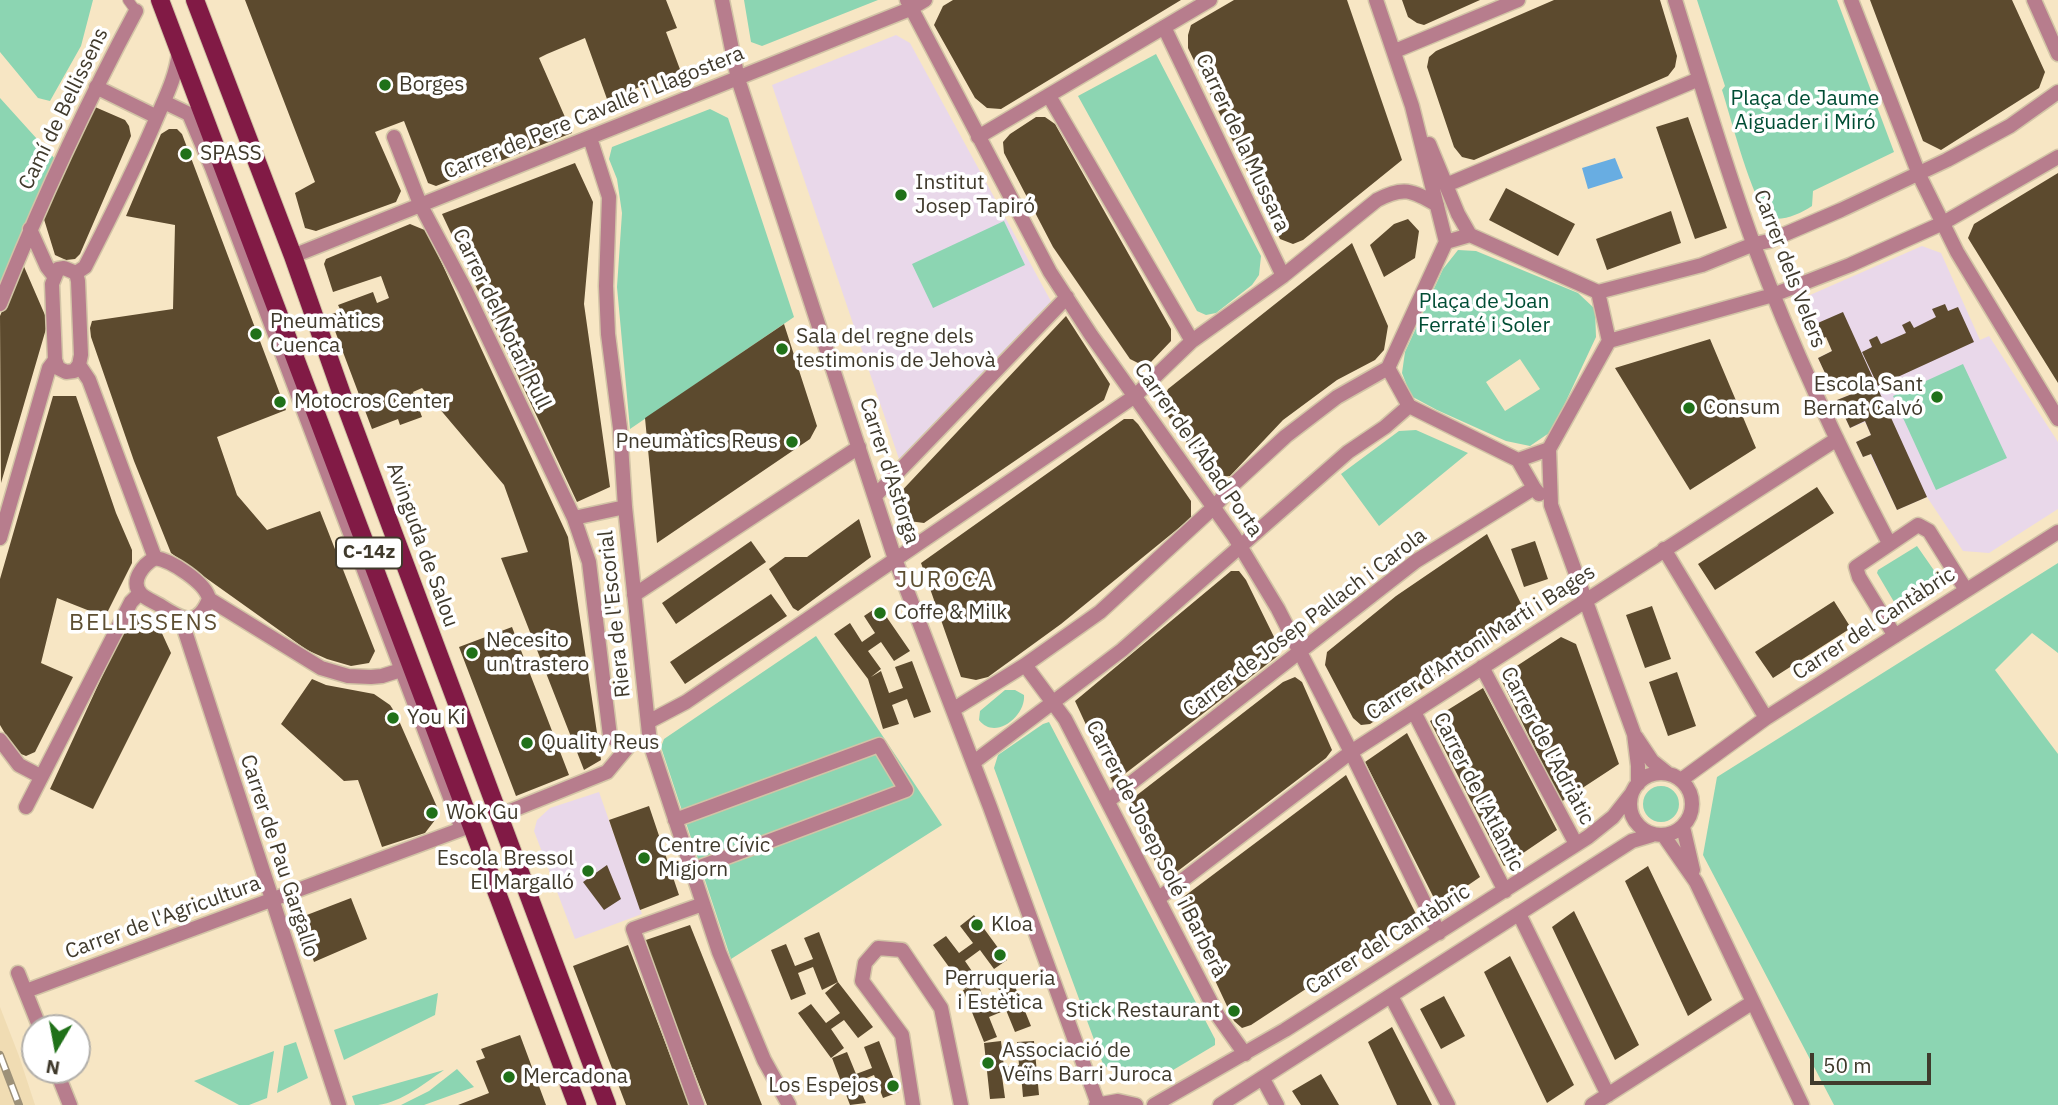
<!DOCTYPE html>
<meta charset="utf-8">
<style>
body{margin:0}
#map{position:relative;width:2058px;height:1105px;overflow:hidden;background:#f7e6c4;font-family:"IBM Plex Sans",sans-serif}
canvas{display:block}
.north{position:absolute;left:21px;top:1014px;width:70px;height:70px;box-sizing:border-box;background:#fff;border:2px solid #b3b0ab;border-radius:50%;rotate:190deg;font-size:19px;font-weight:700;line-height:28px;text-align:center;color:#403a2c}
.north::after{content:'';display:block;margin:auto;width:24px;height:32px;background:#207119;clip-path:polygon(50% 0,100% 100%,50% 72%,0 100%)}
.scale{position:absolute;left:1810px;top:1053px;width:121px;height:32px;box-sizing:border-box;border:4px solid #403a2c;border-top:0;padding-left:9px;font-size:21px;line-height:24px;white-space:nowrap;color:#403a2c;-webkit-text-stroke:5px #fff;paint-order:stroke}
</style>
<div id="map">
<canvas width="2058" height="1105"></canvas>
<div class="north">N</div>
<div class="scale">50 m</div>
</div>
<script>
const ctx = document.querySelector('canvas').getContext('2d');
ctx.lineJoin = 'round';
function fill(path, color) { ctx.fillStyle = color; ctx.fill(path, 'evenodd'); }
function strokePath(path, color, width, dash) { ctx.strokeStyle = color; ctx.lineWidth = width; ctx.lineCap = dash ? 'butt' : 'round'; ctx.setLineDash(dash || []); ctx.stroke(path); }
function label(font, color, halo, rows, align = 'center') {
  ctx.font = font + ' "IBM Plex Sans",sans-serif'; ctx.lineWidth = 7; ctx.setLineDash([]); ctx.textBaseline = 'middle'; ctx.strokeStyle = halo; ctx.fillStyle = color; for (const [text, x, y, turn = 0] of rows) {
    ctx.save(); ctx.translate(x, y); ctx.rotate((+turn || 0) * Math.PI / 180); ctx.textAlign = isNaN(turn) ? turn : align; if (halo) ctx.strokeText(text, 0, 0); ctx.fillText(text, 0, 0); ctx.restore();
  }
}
const built = new Path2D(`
 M0,1007L19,1056L35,1105H0Z`);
const education = new Path2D(`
 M896,35L910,43L1053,305L900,462L772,85Z
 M1922,246L1941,253L1980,340L1989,336L2058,442V509L1989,553L1963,551L1927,497L1897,510L1870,454L1863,457L1856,442L1871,435L1865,422L1850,428L1837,400L1851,394L1845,380L1831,386L1818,358L1832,351L1826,337L1811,344L1799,317L1810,295Z
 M599,792L642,914L575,939L534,831L537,820L550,808Z`);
const green = new Path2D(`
 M0,0H93L81,46L50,101L38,98L0,52Z
 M744,0H878L762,46L751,42Z
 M1697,0H1837L1894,152L1813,191L1812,206C1800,214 1784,221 1770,218C1752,201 1731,118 1722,90L1725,86Z
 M1156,54L1261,256L1259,275L1252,285L1216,313L1206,315L1197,311L1078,96Z
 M0,98L56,160L0,292Z
 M710,109L728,118L794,317L630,429L617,287L622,213L617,179L609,159L612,147Z
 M1004,221L1025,265L933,308L912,264Z
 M1458,250L1476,251L1578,293L1595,309L1596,337L1552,431L1530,446L1506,441L1437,410L1411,396L1402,373L1405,352L1443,269ZM1520,359L1540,389L1505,411L1486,382Z
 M1963,364L2007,458L1936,490L1893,396Z
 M1416,430L1468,453L1379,526L1341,474L1399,431Z
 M1917,546L1940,579V583L1905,608L1897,607L1877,573L1878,570Z
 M2058,563V653L2032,633L1995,670L2058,754V1105H1834L1703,855L1717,777Z
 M816,636L942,825L731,959L661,747L664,739Z
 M1005,690H1015L1024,695C1026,716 995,741 979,720L980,711Z
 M1049,722L1215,1039V1045L1153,1082H1126L1103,1064L994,768L998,755L1043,724Z
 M1643 804a18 18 0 1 1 36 0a18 18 0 1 1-36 0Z
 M438,993L435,1015L344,1060L334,1030Z
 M296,1042L308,1078L277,1093L284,1046Z
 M274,1051L267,1098L249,1105H239L194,1081Z
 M457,1069L474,1087L424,1105H401L429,1091Z
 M444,1070C425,1083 402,1102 378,1105C371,1105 362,1105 355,1105L352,1096Z`);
const water = new Path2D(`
 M1615,158L1623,178L1588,189L1582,168Z`);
const building = new Path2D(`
 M245,0H666L677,28L666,32L681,72L607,99L585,38L547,54L539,58L572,133L436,186L428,183L404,121L375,132L401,191L396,202L316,231L305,228L295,193L315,182Z
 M953,0H1181L1001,109L987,108L975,98L934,25L943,6Z
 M1234,0H1347L1402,160L1303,240L1293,244L1280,239L1188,48V35L1191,25Z
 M1402,0H1480L1424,25L1417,23L1408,17Z
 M1554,0H1660L1677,56L1675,67L1668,76L1474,160L1462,157L1454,147L1427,67L1429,57L1436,51Z
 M1870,0H2012L2045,72L2039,88L1941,150L1923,141Z
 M95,107L125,120L129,126L131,136L80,254L75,259L66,260L55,255L43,216Z
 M1036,117H1045L1055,124L1171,329V341L1151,362L1138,363L1130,359L1053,247L1004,153L1003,142L1010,134Z
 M1688,117L1727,228L1695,239L1656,127Z
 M177,129L182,134L286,410L217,437L237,495L267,530L320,511L375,651L369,663L351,666L327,659L307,650L171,553L134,461L91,337L90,328L92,321L173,309L175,225L126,216L161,134L169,129Z
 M575,163L593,202L584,304L610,487L577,502L442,214Z
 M2058,173V383L1968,238L1974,224Z
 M1506,188L1575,224L1558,256L1489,220Z
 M1671,211L1681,243L1607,270L1596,239Z
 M1408,219L1419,231L1415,258L1384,277L1370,245L1394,224Z
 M410,224L427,231L568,537L601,760L584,770L501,558L528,552L504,485L422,388L413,392L422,417L400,425L398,419L372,429L329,315L341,311L338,305L373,292L377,303L389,298L381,276L333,292L324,264L326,259Z
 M1352,243L1388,326L1384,350L1375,360L1337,380L1283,420L1230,476L1220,477L1209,474L1163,409L1164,398L1168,389Z
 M22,262L48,322L1,483L0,316Z
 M1945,304L1948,311L1958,307L1974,342L1878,386L1862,352L1872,347L1869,340L1877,336L1881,344L1906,333L1902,325L1910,321L1914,328L1936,317L1932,309Z
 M1843,312L1927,497L1897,510L1871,454L1863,457L1856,442L1871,435L1865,421L1850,428L1837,400L1852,394L1845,380L1831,386L1818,358L1832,351L1826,337L1811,344L1804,329Z
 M1066,316L1110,384L1104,400L924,523L909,521L895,498Z
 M784,324L817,426L810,439L657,543L645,418Z
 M1710,339L1756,448L1690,490L1615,368Z
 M53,396H76L116,513L132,550V563L105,617L57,598L41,663L73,677L35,752L26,756L16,752L0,725V579Z
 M1124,419H1133L1138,424L1191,501V518L1061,624L988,677L976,680L961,677L921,563Z
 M1817,487L1834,513L1715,590L1698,564Z
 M859,519L871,557L798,611L793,608L769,569L785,557H807Z
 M1487,534L1528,618L1370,724L1361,725L1353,718L1325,665L1327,652L1396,596Z
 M751,541L766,562L676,624L662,603Z
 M1535,541L1548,579L1524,587L1511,549Z
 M1231,571H1239L1246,580L1278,645L1279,655L1113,783L1075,701Z
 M771,594L787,616L685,684L670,662Z
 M1834,601L1851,628L1773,678L1755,652Z
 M879,606L910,651L894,661L881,642L868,651L881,669L871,677L881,671L889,693L903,688L895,667L912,661L931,712L914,718L907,699L892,705L899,724L883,729L868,679L834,634L850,623L862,642L875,633L864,616Z
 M1652,606L1671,659L1645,668L1626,615Z
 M145,613L155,618L171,653L93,809L50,789L130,616Z
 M512,627L569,775L516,796L459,647Z
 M1561,637L1576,644L1619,764L1561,802L1500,677Z
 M1677,672L1696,726L1668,736L1649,682Z
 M1295,677L1302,682L1332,750L1326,758L1170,877H1162L1128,802L1283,682Z
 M312,679L326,685L374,694L390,705L396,714L437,807L435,820L425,833L382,847L358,780L344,781L281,724Z
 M1483,688L1557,830L1504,866L1430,721Z
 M1407,733L1480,877L1438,906L1365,762Z
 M1346,775L1417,916L1251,1025L1242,1028L1234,1021L1178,901Z
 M649,806L679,895L640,910L609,820Z
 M607,865L621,899L604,910L583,882Z
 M1648,866L1712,1000L1688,1016L1625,881Z
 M351,898L367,939L314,962L299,918Z
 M1574,911L1639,1045L1615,1060L1552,927Z
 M974,915L1007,960L994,969L980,950L965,961L978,980L965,989L933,945L946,936L959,953L973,943L960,926Z
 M690,925L762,1105H707L643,941Z
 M819,932L838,982L873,1027L858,1038L844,1020L831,1029L844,1048L831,1058L798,1013L811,1004L826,1023L840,1013L825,993L838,982L822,990L813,967L798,973L806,994L791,1000L771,950L786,944L795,966L813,959L804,938Z
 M628,945L689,1105H626L573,966Z
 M1510,956L1574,1085L1547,1103L1484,972Z
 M1010,974L1031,1026L1015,1032L1006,1010L989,1017L997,1037L984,1042L963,990L978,984L988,1009L1004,1003L995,980Z
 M1444,996L1465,1036L1441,1049L1420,1009Z
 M1392,1027L1432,1105H1397L1368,1042Z
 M520,1035L546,1105H458L489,1093L476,1061L485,1058L481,1049Z
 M879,1041L899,1092L883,1098L874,1075L857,1082L866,1103L850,1105L832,1058L847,1052L856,1074L872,1068L864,1047Z
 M1001,1041L1004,1067L1019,1065L1017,1042L1034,1041L1039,1095L1023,1097L1021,1074L1002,1076L1005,1098L990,1099L984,1043Z
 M1321,1074L1339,1105H1301L1292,1091Z`);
const lane = new Path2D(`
 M128,0L136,11`);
const street = new Path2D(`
 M722,0L738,79L895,559L990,807L1098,1104
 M907,0L1050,272L1091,335L1234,536L1278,609L1351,752L1439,933
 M1376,0L1412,106L1446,242
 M1675,0C1701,83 1725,167 1755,248C1793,349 1839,448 1889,543
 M1851,0L1920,177L1957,252L2058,419
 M2034,0L2058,54
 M1164,27L1283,276
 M1395,51L1518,0
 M96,87L157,117
 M1049,96L1192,341
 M164,102L189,114L212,168L462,829
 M394,137L420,204L465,289L574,518L589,562L610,736L627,748
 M978,137L1210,0
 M590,138L609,197L606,286L608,334L620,428L625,507L650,743L719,952L764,1060L789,1105
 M1429,144L1458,214L1470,235
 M1446,185L1699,79
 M30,229L47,267L54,276
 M1470,235L1598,292L1609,341L1549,449L1518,460L1409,406L1388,368L1446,242Z
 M293,256L910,9L925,0
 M64,268L76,273L78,281L81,355L79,365L74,371L66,372L58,368L55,360L52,284L58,269Z
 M76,273L85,267C109,220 133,173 154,124C164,100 176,78 179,52
 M1598,292L1702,265L1754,244L1769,241L1841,210L1947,160L2010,126L2058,92
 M0,304C40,204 85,106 136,11
 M1609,341L1773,295L1850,265L1943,223L2058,157
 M79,365L89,380L155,558
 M1549,449L1551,505L1634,734L1638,766V784
 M1518,460L1534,488L1539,494
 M875,496L1067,297
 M574,518L625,507
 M0,538L49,368L55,360
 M1664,549L1766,718
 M155,558C171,560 206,583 209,599C197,629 181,619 161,606C155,602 146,599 141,594C129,581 144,564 155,558Z
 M634,595L859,447
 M209,599L321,668L348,676L371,677L382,676L401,670
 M181,619L339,1105
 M1895,636L1859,577L1856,567L1918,525L1929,531L1966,590
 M1025,665L1065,719L1218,1016L1245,1054
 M1482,667L1576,844
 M954,709L1025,665L1100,612L1214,507L1236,482L1286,436L1337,397L1388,368
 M1414,712L1505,891
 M648,722L686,702L1135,396L1192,341L1283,276L1377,200C1403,186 1412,190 1437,205
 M1636,737L1652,761L1667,773
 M0,740L19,765L40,776
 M974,762L1122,650L1348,452L1385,427L1409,406
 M1630 804a31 31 0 1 1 62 0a31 31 0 1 1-62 0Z
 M1681,780L1766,718L2058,532
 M1108,801L1416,561L1534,488
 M26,807L131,602L140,593
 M498,816L607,772L627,748
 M675,820L879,745L906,790L692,870
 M1683,827L1693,870
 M1664,836L1696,882L1802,1105
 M1159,898L1351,752L1837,439
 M1519,914L1608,1095
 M18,973L40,1028
 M26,991L470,826
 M1391,996L1448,1105
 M56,1070L70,1105
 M1263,1079L1277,1105
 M697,1105L633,929L703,904
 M913,1105L902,1035L862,981L865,963L878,948L902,950L941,1008L961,1105
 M1096,1105L1118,1101L1136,1105
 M1154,1105L1285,1030L1588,837L1613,817L1632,793
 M1220,1105L1632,841L1652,835
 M1592,1105L1753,1002`);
const primary = new Path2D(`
 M160,0L577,1105
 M195,0L293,256L347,409L607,1105`);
const rail = new Path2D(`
 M0,1055L19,1105`);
const markers = [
 [385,85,7,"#207119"],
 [186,154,7,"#207119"],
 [901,195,7,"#207119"],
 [256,334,7,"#207119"],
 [782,349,7,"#207119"],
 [1937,397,7,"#207119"],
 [280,402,7,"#207119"],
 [1689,408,7,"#207119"],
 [792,442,7,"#207119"],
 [880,613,7,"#207119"],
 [472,653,7,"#207119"],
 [393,718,7,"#207119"],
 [527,743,7,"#207119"],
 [432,813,7,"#207119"],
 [644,858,7,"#207119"],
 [588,871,7,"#207119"],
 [977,925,7,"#207119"],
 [1000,955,7,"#207119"],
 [1234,1011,7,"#207119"],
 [988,1063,7,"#207119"],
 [509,1077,7,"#207119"],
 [893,1086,7,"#207119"]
];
const shields = [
 [369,553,66]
];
const shieldNames = [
 ["C-14z",369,553]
];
const poiNames = [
 ["Borges",399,85],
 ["SPASS",200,154],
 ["Institut",915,183],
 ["Josep Tapiró",915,207],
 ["Pneumàtics",270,322],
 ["Cuenca",270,346],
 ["Sala del regne dels",796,337],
 ["testimonis de Jehovà",796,361],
 ["Escola Sant",1923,385,"right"],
 ["Bernat Calvó",1923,409,"right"],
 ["Motocros Center",294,402],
 ["Consum",1703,408],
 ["Pneumàtics Reus",778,442,"right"],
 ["Coffe & Milk",894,613],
 ["Necesito",486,641],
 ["un trastero",486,665],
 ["You Ki",407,718],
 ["Quality Reus",541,743],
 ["Wok Gu",446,813],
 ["Centre Cívic",658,846],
 ["Migjorn",658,870],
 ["Escola Bressol",574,859,"right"],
 ["El Margalló",574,883,"right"],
 ["Kloa",991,925],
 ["Perruqueria",1000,979,"center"],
 ["i Estètica",1000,1003,"center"],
 ["Stick Restaurant",1220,1011,"right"],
 ["Associació de",1002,1051],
 ["Veïns Barri Juroca",1002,1075],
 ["Mercadona",523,1077],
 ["Los Espejos",879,1086,"right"]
];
const parkNames = [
 ["Plaça de Jaume",1805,99],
 ["Aiguader i Miró",1805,123],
 ["Plaça de Joan",1484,302],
 ["Ferraté i Soler",1484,326]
];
const streetNames = [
 ["Camí de Bellissens",64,109,-64],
 ["Carrer de Pere Cavallé i Llagostera",594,113,-22],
 ["Carrer de la Mussara",1242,143,65],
 ["Carrer dels Velers",1789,269,69],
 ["Carrer del Notari Rull",501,319,64],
 ["Carrer de l'Abad Porta",1198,450,55],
 ["Carrer d'Astorga",889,471,72],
 ["Avinguda de Salou",422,545,70],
 ["Riera de l'Escorial",615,614,-96],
 ["Carrer de Josep Pallach i Carola",1305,623,-37],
 ["Carrer del Cantàbric",1874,624,-33],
 ["Carrer d'Antoni Martí i Bages",1481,643,-33],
 ["Carrer de l'Adriàtic",1547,746,62],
 ["Carrer de l'Atlàntic",1478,792,63],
 ["Carrer de Josep Solé i Barberà",1156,849,63],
 ["Carrer de Pau Gargallo",279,856,72],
 ["Carrer de l'Agricultura",163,918,-20],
 ["Carrer del Cantàbric",1388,940,-32]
];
const neighbourhoodNames = [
 ["JUROCA",945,580],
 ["BELLISSENS",144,623]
];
fill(built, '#f0dcb3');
fill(education, '#e9d8ea');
fill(green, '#8cd5b2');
fill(water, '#68ade2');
fill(building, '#5c4a2e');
strokePath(lane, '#d2c4a6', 12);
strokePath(street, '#d2c4a6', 17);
strokePath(primary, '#d2c4a6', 20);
strokePath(lane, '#b77d8d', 10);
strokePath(street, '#b77d8d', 14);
strokePath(primary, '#811a45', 18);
strokePath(rail, '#9d9179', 8);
strokePath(rail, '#fff', 5, [16]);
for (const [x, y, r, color] of markers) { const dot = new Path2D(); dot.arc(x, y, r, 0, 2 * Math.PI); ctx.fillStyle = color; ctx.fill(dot); strokePath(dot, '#fff', 2.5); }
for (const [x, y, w] of shields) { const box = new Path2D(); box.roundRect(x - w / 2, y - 15.5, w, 31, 5); ctx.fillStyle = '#fff'; ctx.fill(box); strokePath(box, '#403a2c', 2); }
label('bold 19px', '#403a2c', null, shieldNames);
label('21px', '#403a2c', '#fff', poiNames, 'left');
label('21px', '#004d34', '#fff', parkNames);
label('21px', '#403a2c', '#fff', streetNames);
ctx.letterSpacing = '2px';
label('23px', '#5e4f32', '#fff', neighbourhoodNames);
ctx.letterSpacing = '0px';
</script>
